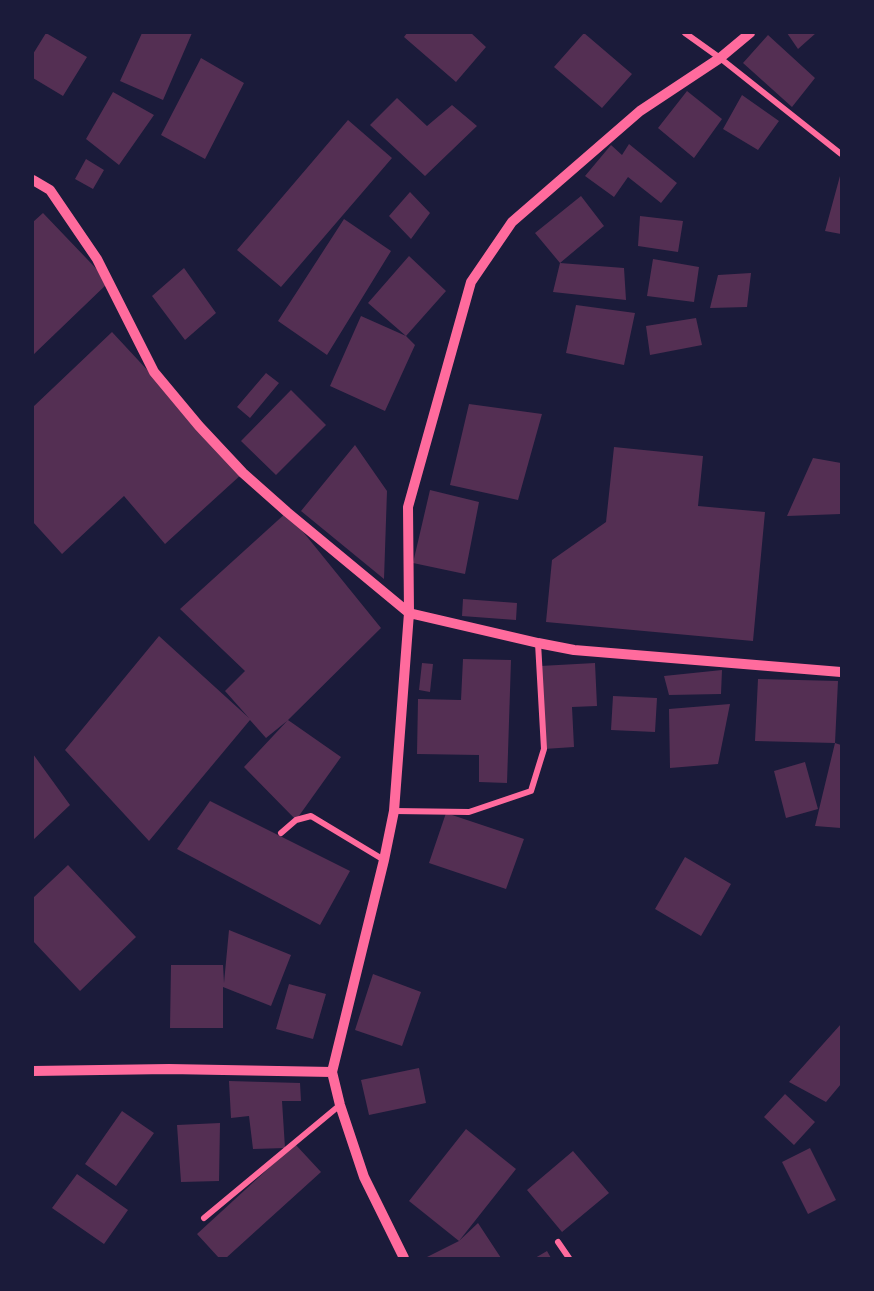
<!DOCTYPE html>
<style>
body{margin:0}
#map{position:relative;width:874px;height:1291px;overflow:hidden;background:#1b1b3a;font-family:"Archivo Narrow",sans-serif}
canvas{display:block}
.frame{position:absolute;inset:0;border:34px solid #1b1b3a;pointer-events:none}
</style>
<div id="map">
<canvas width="874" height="1291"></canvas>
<div class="frame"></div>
</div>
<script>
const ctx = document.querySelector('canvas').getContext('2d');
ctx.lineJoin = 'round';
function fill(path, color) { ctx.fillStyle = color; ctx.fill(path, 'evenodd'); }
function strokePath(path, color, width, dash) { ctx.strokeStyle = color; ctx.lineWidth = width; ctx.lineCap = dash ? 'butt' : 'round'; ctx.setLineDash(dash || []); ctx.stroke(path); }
const building = new Path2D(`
 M46,33L87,57L63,96L33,78V54Z
 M142,33H192L163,100L120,81Z
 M407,33H471L486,47L456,82L404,37Z
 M584,33L632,74L602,108L554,67Z
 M787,33H816L798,49Z
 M768,35L815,78L792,107L743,63Z
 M201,58L244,83L205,159L161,135Z
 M687,91L722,119L694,158L658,128Z
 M113,92L154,115L119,165L86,139Z
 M742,95L779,121L758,150L723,129Z
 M397,98L427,126L452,105L477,126L425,176L370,125Z
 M348,120L392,158L281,287L237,250Z
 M629,144L677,183L661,203L628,177L614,197L585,176L611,145L622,155Z
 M86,159L104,170L93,189L75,179Z
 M840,176H841V234L825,231Z
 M410,192L430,213L411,239L389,216Z
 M581,196L604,226L560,263L535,233Z
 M43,213L109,282L33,355V222Z
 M640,216L683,221L678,252L638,246Z
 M344,219L391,251L327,355L278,321Z
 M409,256L446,291L406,336L368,303Z
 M653,259L699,267L694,302L647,296Z
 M560,263L624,268L626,300L553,292Z
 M184,268L216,313L185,340L152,296Z
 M751,273L747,307L710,308L718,275Z
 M576,305L635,313L624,365L566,353Z
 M361,316L406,336L415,345L385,411L330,386Z
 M696,318L702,345L650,355L646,326Z
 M112,332L243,473L165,544L124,496L62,554L33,522V407Z
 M266,373L279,383L250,418L237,407Z
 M291,390L326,425L276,475L241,441Z
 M469,404L542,414L518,500L450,485Z
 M355,445L387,491L384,579L301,511Z
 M614,447L703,456L698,506L765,512L753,641L546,622L552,560L606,522Z
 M813,458L841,463V514L787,516Z
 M430,490L479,502L465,574L413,563Z
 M287,512L381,628L287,721L266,738L250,720L149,841L65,750L159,636L249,718L225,691L245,671L180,609Z
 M463,599L517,603L516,620L462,616Z
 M463,659L511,660L507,783L479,782V755L417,754L418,699L461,700Z
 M422,663L433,664L430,692L419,690Z
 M595,663L597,706L572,707L574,747L544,749L540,666Z
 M722,670L721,694L669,695L664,676Z
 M758,679L838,681L835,743L755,741Z
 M613,696L657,698L655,732L611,730Z
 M730,704L718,764L670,768L669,709Z
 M288,720L341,757L296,820L244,767Z
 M835,743L841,745V828L815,826Z
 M33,754L70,805L33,840Z
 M805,762L818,809L786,818L774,771Z
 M210,801L350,871L320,925L177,849Z
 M446,813L524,839L506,889L429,863Z
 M685,857L731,884L701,936L655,909Z
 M68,865L136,937L80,991L33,941V898Z
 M229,930L291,955L271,1006L223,987V1028H170L171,965H223L224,983Z
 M373,974L421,992L402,1046L355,1030Z
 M289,984L326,994L313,1039L276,1029Z
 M841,1024V1084L826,1102L789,1082Z
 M419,1068L426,1103L369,1115L361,1080Z
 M229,1081L300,1083L301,1101H282L285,1148L253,1149L249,1116L231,1118Z
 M785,1094L815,1122L794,1145L764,1117Z
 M122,1111L154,1133L116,1186L85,1164Z
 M220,1123L219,1181L181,1182L177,1125Z
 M466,1129L516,1169L459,1241L478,1223L501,1258H425L459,1241L409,1201Z
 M295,1144L321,1172L226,1258H219L197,1234Z
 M810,1148L836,1200L808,1214L782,1162Z
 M573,1151L609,1193L562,1232L527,1190Z
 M77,1174L128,1210L104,1244L52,1208Z
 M547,1251L551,1258H535Z`);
const minor = new Path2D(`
 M685,33L720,58L841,154
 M394,811L469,812L531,791L544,749L538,643
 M281,833L296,820L311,816L384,860
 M204,1218L340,1105
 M558,1242L569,1258`);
const tertiary = new Path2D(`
 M33,180L50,190L97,259L154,372L199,426L243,473L287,512L409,613L538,643L574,650L841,672
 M33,1071L169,1069L332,1072
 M404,1258L364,1177L340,1105L332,1072L384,860L394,811L409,613L408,507L471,282L512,222L640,111L720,58L750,33`);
fill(building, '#542f53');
strokePath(minor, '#ff6b9d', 6);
strokePath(tertiary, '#ff6b9d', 10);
</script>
